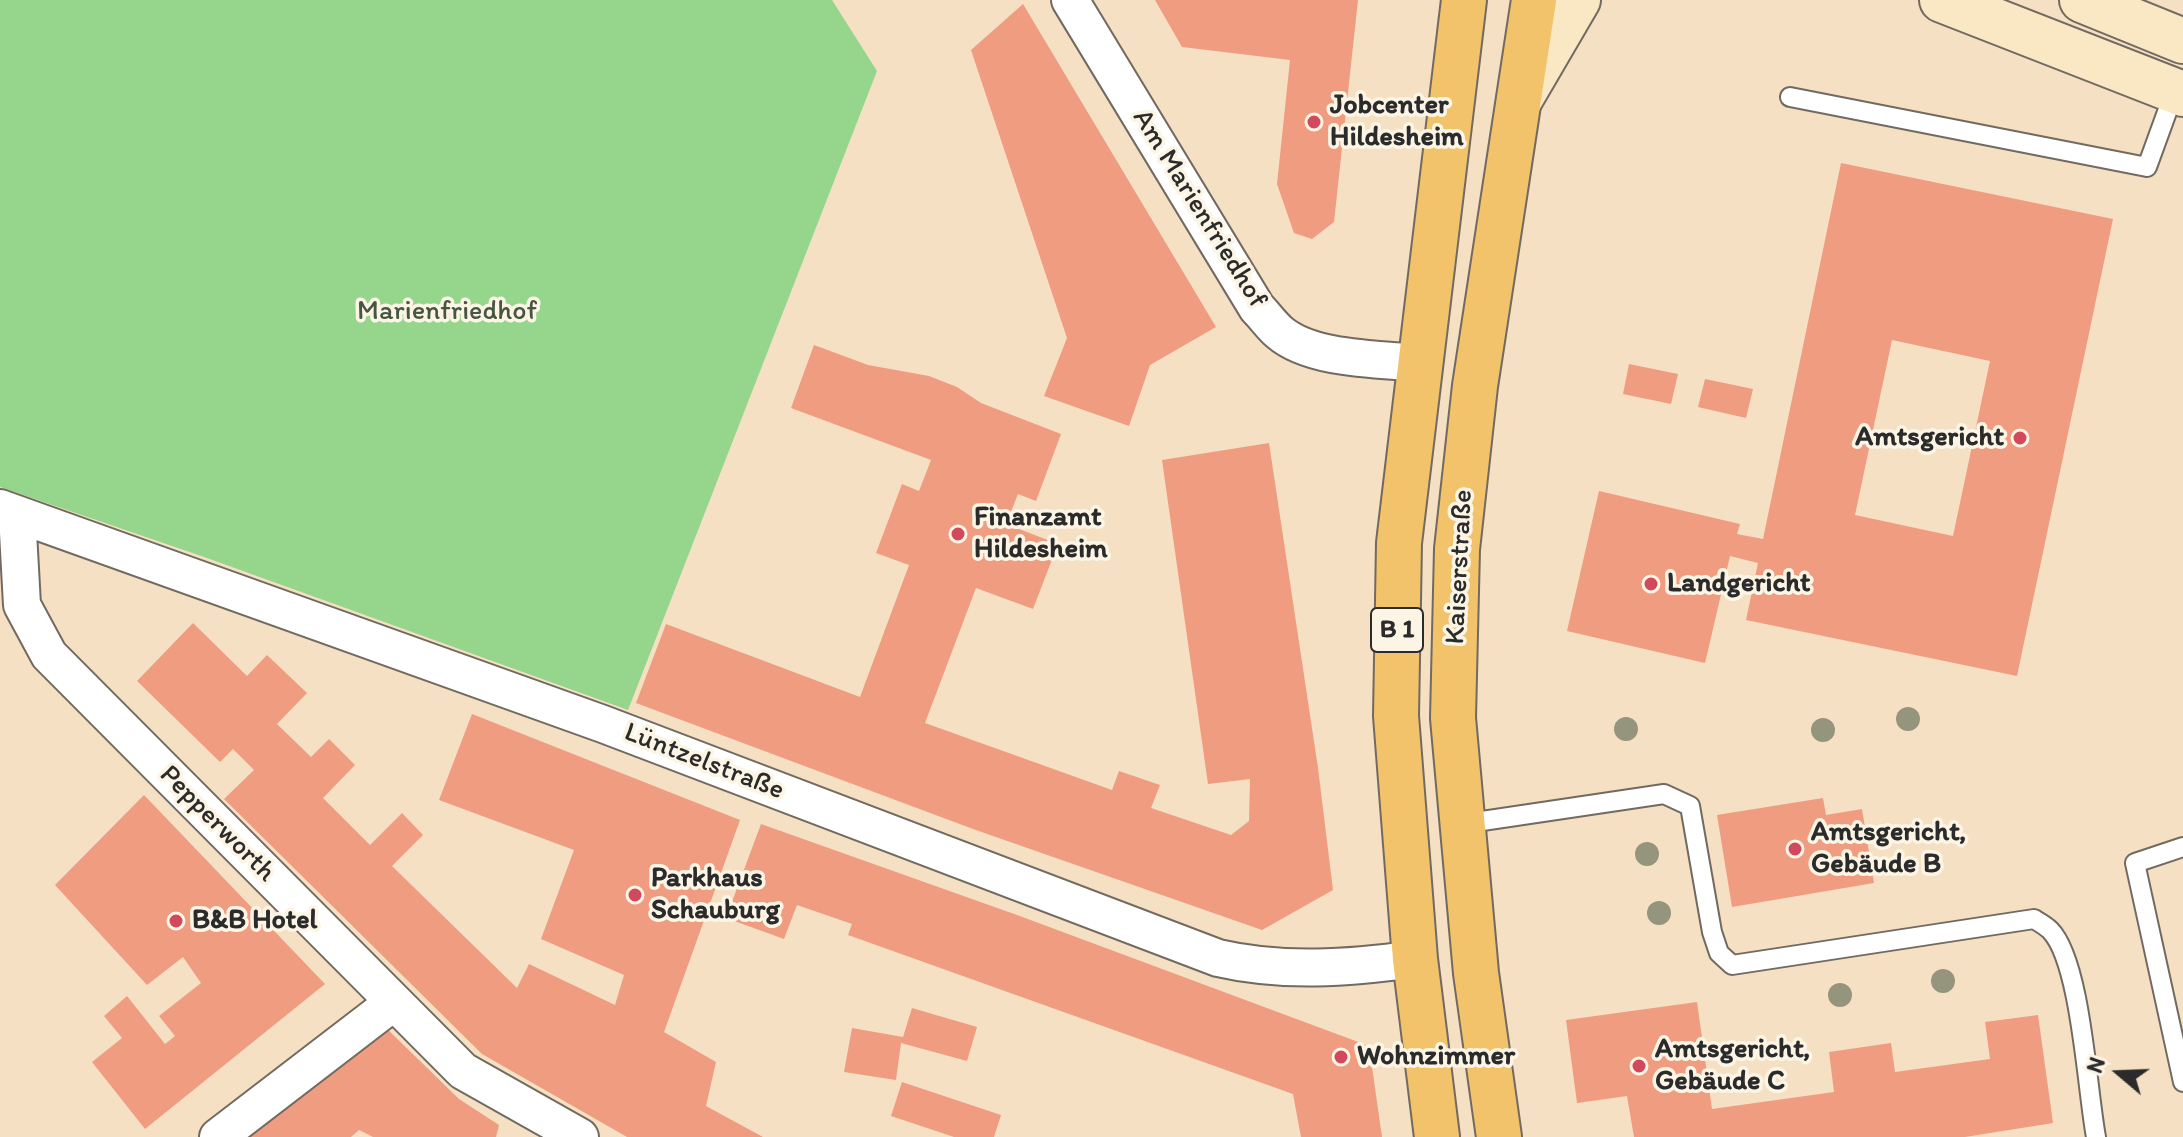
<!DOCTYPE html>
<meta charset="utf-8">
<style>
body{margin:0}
#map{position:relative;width:2183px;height:1137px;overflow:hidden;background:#f5e0c4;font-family:Itim,sans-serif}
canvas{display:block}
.north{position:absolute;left:2079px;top:1033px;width:80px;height:80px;-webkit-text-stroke:6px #fcf5e5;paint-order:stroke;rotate:289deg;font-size:22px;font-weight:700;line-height:32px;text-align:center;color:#2b2b2b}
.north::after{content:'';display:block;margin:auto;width:28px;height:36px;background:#2b2b2b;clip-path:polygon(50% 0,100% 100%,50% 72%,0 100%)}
</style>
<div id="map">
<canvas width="2183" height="1137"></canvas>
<div class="north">N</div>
</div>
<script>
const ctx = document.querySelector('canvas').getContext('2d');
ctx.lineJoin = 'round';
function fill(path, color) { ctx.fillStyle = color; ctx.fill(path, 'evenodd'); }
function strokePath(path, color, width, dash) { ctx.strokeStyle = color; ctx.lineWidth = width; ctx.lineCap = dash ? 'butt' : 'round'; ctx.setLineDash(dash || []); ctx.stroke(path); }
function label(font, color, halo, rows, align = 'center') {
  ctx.font = font + ' Itim,sans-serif'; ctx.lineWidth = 7; ctx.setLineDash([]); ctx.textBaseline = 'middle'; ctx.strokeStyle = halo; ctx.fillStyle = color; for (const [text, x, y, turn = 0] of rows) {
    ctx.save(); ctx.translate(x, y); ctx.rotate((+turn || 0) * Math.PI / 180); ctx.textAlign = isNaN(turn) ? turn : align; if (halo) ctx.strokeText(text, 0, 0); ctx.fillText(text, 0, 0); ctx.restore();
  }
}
const green = new Path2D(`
 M0,0H832L877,71L628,710L207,558L0,487Z`);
const building = new Path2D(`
 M1155,0H1358L1334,222L1312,239L1294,233L1277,184L1290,60L1182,47Z
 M1023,4L1216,327L1150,365L1129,426L1044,396L1067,338L971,50Z
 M1841,163L2113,219L2017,676L1746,620L1758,563L1730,556L1705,663L1567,631L1599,491L1740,524L1737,534L1763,539ZM1892,340L1990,361L1953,536L1855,515Z
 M814,345L868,365L929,376L957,387L981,403L1061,434L1036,501L1018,494L1006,524L1058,544L1033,609L976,588L925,723L1112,790L1119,771L1160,785L1151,808L1231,835L1249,821L1250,779L1208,784L1162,460L1269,443L1318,768L1333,890L1262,930L973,829L636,703L666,624L860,697L909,565L876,553L902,484L919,491L931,460L791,408Z
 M1629,364L1678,374L1671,404L1623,394Z
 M1705,379L1753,389L1746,418L1698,407Z
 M193,623L247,676L267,655L307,693L277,724L311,757L329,739L355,765L323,798L370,845L402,813L423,835L392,866L517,988L529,964L615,1005L624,975L541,939L574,850L439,800L472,714L740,820L664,1032L716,1062L706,1106L763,1137H627L482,1054L224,799L254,770L233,749L220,762L137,681Z
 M144,795L325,984L145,1129L92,1062L122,1038L104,1016L127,996L165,1044L175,1036L159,1016L201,983L183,957L147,985L55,885Z
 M1823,798L1826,815L1862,809L1874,883L1732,907L1717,815Z
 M761,824L1017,915L1369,1046L1382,1137H1301L1293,1094L848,935L852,924L797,905L784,939L726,918Z
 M1697,1002L1712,1109L1834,1092L1829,1052L1891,1043L1895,1072L1990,1059L1985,1022L2038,1015L2053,1123L1965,1137H1634L1627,1096L1577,1103L1566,1020Z
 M912,1008L977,1027L967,1061L901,1043L896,1080L844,1072L852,1028L903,1037Z
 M382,1024L459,1099L499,1125L496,1137H373L359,1130L351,1137H245Z
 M902,1082L1001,1115L994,1137H954L891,1116Z`);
const lane = new Path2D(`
 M1790,97L2147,167L2175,90
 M1462,824L1664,794L1690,806L1712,932L1719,953L1732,965L2034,919C2039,922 2046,926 2050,930C2081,961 2087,1090 2096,1137
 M2183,847L2135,863L2183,1082`);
const street = new Path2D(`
 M1070,0L1257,308C1265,316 1271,325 1279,332C1311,360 1379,359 1420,363
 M0,508L603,724L1218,958C1283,973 1349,968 1415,959
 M17,514L22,605L49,655L463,1071L580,1137
 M218,1137L394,1002`);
const secondary = new Path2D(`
 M1942,0L2183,94
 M2082,0L2183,41
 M1519,101L1578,0`);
const primary = new Path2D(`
 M1437,1137L1415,959L1396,716L1399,543L1464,0
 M1499,1137L1476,973L1453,718L1457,549L1475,386L1534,0`);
const trees = [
 [1908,719],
 [1626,729],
 [1823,730],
 [1647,854],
 [1659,913],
 [1943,981],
 [1840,995]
];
const markers = [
 [1314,122,8,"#d1495b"],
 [2020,438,8,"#d1495b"],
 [958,534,8,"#d1495b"],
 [1651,584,8,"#d1495b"],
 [1795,849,8,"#d1495b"],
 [635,895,8,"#d1495b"],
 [176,921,8,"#d1495b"],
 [1341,1057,8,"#d1495b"],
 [1639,1066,8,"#d1495b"]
];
const shields = [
 [1397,630,52]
];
const shieldNames = [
 ["B 1",1397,630]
];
const poiNames = [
 ["Jobcenter",1330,106],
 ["Hildesheim",1330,138],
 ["Amtsgericht",2004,438,"right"],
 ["Finanzamt",974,518],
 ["Hildesheim",974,550],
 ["Landgericht",1667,584],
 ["Amtsgericht,",1811,833],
 ["Gebäude B",1811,865],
 ["Parkhaus",651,879],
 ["Schauburg",651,911],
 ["B&B Hotel",192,921],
 ["Amtsgericht,",1655,1050],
 ["Gebäude C",1655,1082],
 ["Wohnzimmer",1357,1057]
];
const streetNames = [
 ["Am Marienfriedhof",1199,209,58],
 ["Kaiserstraße",1460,567,-87],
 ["Lüntzelstraße",704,762,21],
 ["Pepperworth",217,824,45]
];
const parkNames = [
 ["Marienfriedhof",447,312]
];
fill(green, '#95d68c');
fill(building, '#ef9c81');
strokePath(lane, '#726a61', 22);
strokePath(street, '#726a61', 40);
strokePath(secondary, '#726a61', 48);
strokePath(primary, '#726a61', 48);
strokePath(lane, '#fff', 18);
strokePath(street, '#fff', 36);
strokePath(secondary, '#fae7c3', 44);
strokePath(primary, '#f2c36a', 44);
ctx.fillStyle = '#95947d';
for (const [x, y] of trees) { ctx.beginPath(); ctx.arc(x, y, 12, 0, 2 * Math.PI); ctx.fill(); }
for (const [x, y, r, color] of markers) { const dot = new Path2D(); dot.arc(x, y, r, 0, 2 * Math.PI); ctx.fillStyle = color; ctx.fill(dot); strokePath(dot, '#fcf5e5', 3); }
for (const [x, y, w] of shields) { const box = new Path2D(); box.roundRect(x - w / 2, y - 22, w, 44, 6); ctx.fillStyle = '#fcf5e5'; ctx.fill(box); strokePath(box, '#2b2b2b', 2); }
label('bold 26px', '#2b2b2b', null, shieldNames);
label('bold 28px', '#2b2b2b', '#fcf5e5', poiNames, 'left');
label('28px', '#2b2b2b', '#fcf5e5', streetNames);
label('28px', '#465643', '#fcf5e5', parkNames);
</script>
